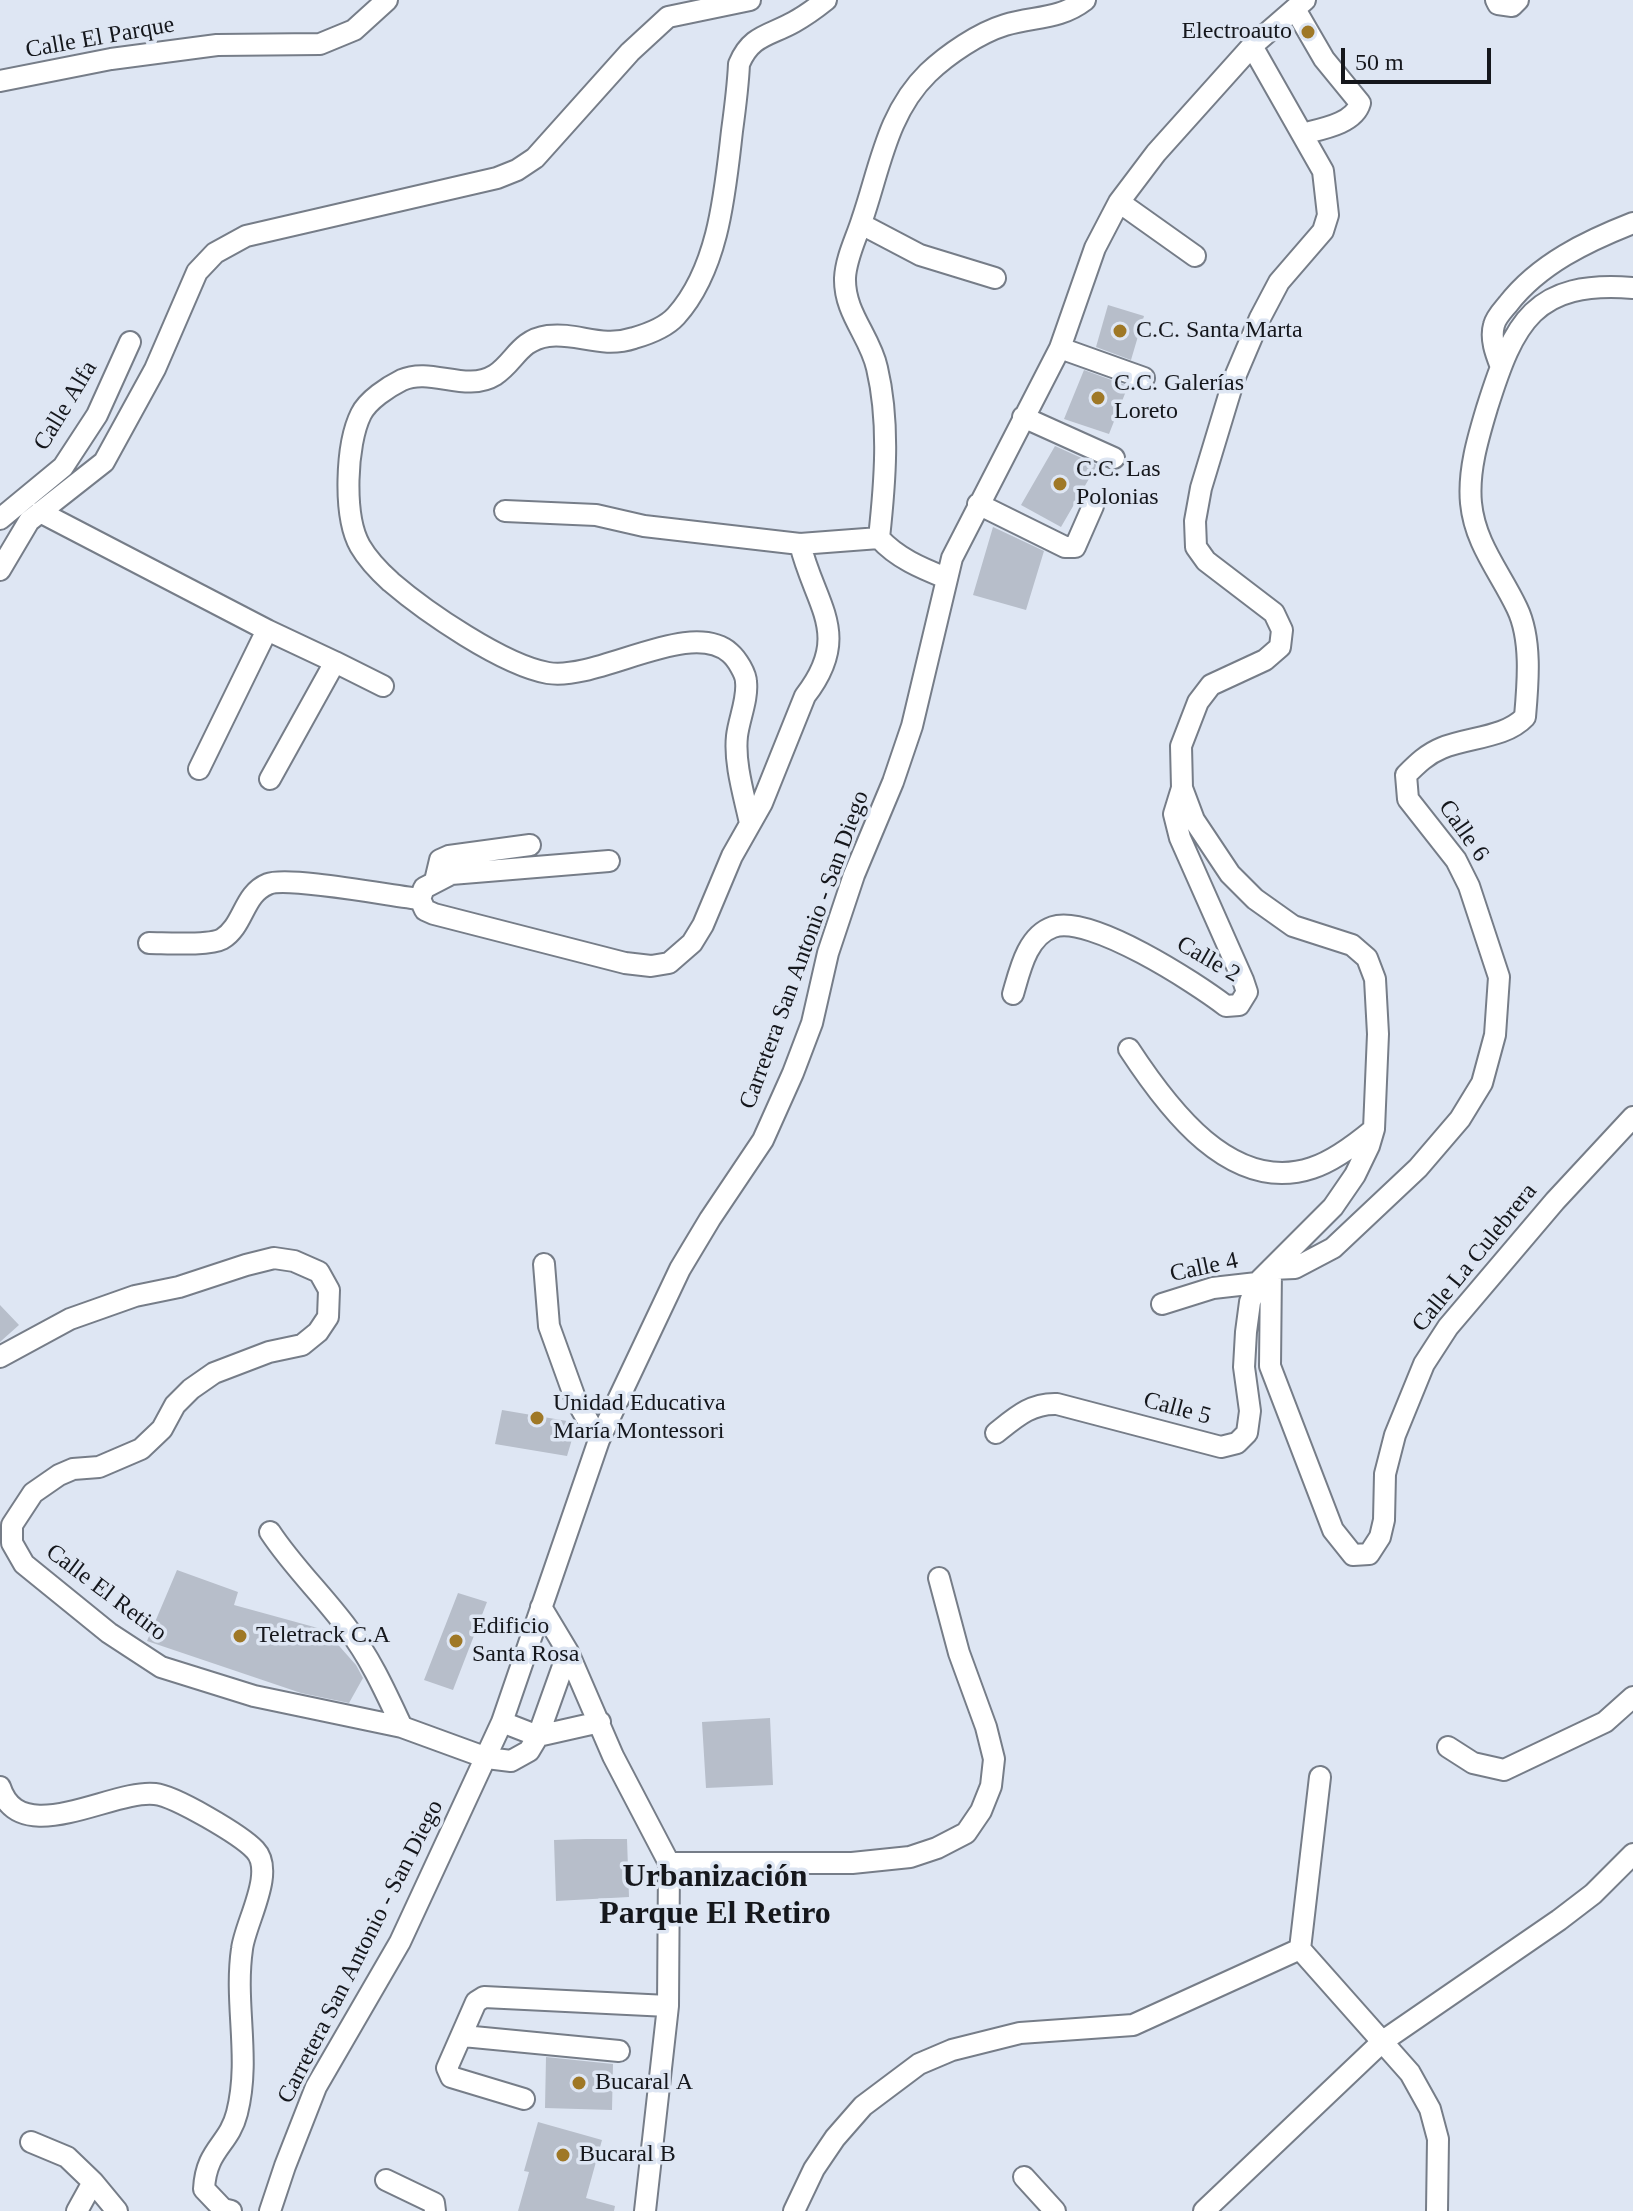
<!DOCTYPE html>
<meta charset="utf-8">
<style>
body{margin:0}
#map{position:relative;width:1633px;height:2211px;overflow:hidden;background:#dee6f3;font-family:Georgia,serif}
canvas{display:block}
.scale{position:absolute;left:1341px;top:48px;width:150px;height:36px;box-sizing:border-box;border:4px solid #15171c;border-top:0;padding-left:10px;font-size:24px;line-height:28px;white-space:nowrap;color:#15171c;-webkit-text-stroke:6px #dee6f3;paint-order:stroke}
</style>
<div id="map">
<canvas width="1633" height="2211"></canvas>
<div class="scale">50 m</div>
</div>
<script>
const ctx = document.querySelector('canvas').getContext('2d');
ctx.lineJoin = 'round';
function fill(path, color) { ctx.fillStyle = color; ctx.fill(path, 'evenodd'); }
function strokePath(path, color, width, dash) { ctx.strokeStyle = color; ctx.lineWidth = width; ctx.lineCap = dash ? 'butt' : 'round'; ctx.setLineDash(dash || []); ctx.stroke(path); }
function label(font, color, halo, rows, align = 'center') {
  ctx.font = font + ' Georgia,serif'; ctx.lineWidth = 7; ctx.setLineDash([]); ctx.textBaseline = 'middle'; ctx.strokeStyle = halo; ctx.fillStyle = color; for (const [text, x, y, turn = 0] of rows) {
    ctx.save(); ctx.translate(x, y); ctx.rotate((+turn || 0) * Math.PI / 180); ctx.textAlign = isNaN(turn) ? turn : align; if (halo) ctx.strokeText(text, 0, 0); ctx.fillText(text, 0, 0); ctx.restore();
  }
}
const building = new Path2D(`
 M1108,305L1144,316L1131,360L1096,347Z
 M1084,370L1128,386L1109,434L1064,419Z
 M1055,446L1097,465L1061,527L1021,505Z
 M993,527L1044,551L1026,610L973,595Z
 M0,1305L19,1325L0,1342Z
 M502,1410L567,1421L576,1426L567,1456L495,1444Z
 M177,1570L238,1592L234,1605L325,1630L356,1665L363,1678L349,1703L301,1693L147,1641Z
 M458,1593L487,1602L453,1690L424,1680Z
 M770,1718L773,1785L706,1788L702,1722Z
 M585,1839H627L629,1897L556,1901L554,1840Z
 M546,2057L613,2064L612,2110L545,2108Z
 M538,2122L602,2140L586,2198L615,2206L614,2211H518L529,2172L524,2171Z`);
const minor = new Path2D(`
 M1496,0L1498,4L1512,6L1518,0
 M1295,9L1324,59L1360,103C1354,124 1321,129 1302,134
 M0,81L111,59L217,45L320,44L354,30L387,0
 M1119,202L1195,256
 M861,224L920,255L995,278
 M1060,348L1144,378
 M1501,367C1496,354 1490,339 1494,325C1496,317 1503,310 1508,304C1539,264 1587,241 1633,223
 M1023,417L1114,458
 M978,504L1065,547H1075L1093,506
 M505,511L596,515L644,526L800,544L879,538
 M40,512L267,630L199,769
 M0,519L63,467L97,415L130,342
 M0,570L29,521L104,462L155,369L197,272L215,253L246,236L497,178L517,170L535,158L630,52L668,17L750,0
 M946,578C921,568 897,558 879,538C885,483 890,423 877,368C870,336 844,313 845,278C846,258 856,239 862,220C880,168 887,113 928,73C948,54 979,33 1005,25C1034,16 1059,20 1085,0
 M267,630L335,662L270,779
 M335,662L383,686
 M750,823C744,795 734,763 737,736C739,719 748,699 746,682C746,674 737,659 730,653C690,618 599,681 548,673C503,665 426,612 391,582C381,573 367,558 360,546C343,516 346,444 361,414C368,400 388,387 402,380C431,367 466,393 495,375C515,362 519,340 548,336C577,332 601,349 634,338C648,334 666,327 676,316C719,268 725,192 732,131C735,109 738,86 739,64C751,35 769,36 794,22C805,16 816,8 826,0
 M609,861L451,874L424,888L420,899L425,910L434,914L625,963L651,966L669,963L692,943L703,925L732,856L762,803L805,696C853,634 815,606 800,544
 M435,881L440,860L449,856L530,845
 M149,943C165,943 209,946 222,939C244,926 243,894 268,884C288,876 392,896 420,899
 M1013,994C1020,970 1027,936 1053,927C1090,914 1196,983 1226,1006L1239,1005L1247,992L1243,980L1180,838L1174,814L1182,788
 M1129,1049C1167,1107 1231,1195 1312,1168C1334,1161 1356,1144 1374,1129
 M544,1264L549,1326L575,1398L599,1440
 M1271,1269L1295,1268L1333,1248L1418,1168L1460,1119L1482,1083L1495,1035L1499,977L1469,886L1456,860L1408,799L1406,775C1417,764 1427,754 1442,748C1469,737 1505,738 1525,717C1528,683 1532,639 1517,608C1500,572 1475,544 1471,503C1468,471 1478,438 1487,408C1514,322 1534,280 1633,288
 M1271,1269L1270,1366L1333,1530L1353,1555L1369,1554L1380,1537L1384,1520L1385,1474L1395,1435L1424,1364L1448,1327L1555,1201L1633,1117
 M1162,1304L1213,1288L1257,1283
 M0,1357L70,1319L135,1296L179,1287L246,1265L274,1258L294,1261L319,1272L329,1290L328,1317L318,1332L302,1345L269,1352L214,1373L191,1389L175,1405L162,1429L141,1449L99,1467L73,1469L59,1475L33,1493L12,1525V1543L24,1564L109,1633L161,1667L254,1696L402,1727L487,1758L511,1761L529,1751L538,1736L568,1652
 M996,1433C1016,1417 1031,1403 1057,1404L1221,1447L1237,1443L1247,1433L1250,1411L1244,1367L1246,1332L1250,1302L1257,1283L1333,1207L1355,1175L1369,1146L1374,1129L1378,1034L1375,979L1367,958L1352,945L1293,926L1255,899L1230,874L1194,820L1182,788L1181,746L1198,702L1211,685L1265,660L1280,647L1282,630L1274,613L1206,561L1196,547L1195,521L1201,488L1234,379L1260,318L1279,282L1323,231L1328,215L1323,171L1252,46
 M270,1532C293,1567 323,1595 348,1629C371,1659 386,1693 402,1727
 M541,1607L568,1652L613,1756L669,1863L668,2006L645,2211
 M502,1722L538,1736L600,1722
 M1448,1747L1473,1763L1504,1770L1605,1722L1633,1697
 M0,1787C20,1850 112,1789 155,1794C175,1796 241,1835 255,1850C276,1872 245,1923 242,1949C234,2004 251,2058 237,2113C229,2145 206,2149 204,2189L223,2209L231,2211
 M669,1863H852L910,1857L937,1848L966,1833L981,1811L991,1786L994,1759L986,1727L959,1653L939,1578
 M1300,1949L1320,1777
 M463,2036L619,2051
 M524,2099L451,2077L447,2068L476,2002L484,1997L668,2006
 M31,2142L67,2157L93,2182L117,2211
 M1024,2177L1055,2211
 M386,2180L434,2203L435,2211
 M77,2211L93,2182
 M270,2211L285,2166L316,2087L400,1942L502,1722L599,1440L680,1269L710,1219L763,1140L793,1073L812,1023L828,953L854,875L893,782L912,726L952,558L1060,348L1095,248L1119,202L1156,153L1252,46L1305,0
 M794,2211L814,2169L835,2138L863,2106L919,2064L952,2050L1020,2033L1133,2025L1300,1949L1410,2073L1430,2109L1438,2139L1437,2211
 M1204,2211L1383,2041L1559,1920L1593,1894L1633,1854`);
const markers = [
 [1308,32,8,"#9f7826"],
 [1120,331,8,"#9f7826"],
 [1098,398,8,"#9f7826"],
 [1060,484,8,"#9f7826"],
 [537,1418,8,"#9f7826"],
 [240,1636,8,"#9f7826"],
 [456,1641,8,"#9f7826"],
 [579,2083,8,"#9f7826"],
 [563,2155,8,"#9f7826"]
];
const poiNames = [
 ["Electroauto",1292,32,"right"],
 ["C.C. Santa Marta",1136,331],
 ["C.C. Galerías",1114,384],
 ["Loreto",1114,412],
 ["C.C. Las",1076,470],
 ["Polonias",1076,498],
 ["Unidad Educativa",553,1404],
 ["María Montessori",553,1432],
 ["Edificio",472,1627],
 ["Santa Rosa",472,1655],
 ["Teletrack C.A",256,1636],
 ["Bucaral A",595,2083],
 ["Bucaral B",579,2155]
];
const streetNames = [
 ["Calle El Parque",100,38,-10],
 ["Calle Alfa",66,406,-59],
 ["Calle 6",1463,831,55],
 ["Carretera San Antonio - San Diego",805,950,-70],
 ["Calle 2",1208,960,30],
 ["Calle La Culebrera",1475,1258,-51],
 ["Calle 4",1204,1268,-12],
 ["Calle 5",1177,1409,15],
 ["Calle El Retiro",106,1593,37],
 ["Carretera San Antonio - San Diego",361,1952,-63]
];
const districtNames = [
 ["Urbanización",715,1878],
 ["Parque El Retiro",715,1915]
];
fill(building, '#b7beca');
strokePath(minor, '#767d88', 24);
strokePath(minor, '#fff', 20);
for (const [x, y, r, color] of markers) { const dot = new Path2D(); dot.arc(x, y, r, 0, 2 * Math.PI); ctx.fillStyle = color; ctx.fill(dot); strokePath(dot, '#dee6f3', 3); }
label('24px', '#15171c', '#dee6f3', poiNames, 'left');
label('24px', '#15171c', '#dee6f3', streetNames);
label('bold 32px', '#15171c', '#dee6f3', districtNames);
</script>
